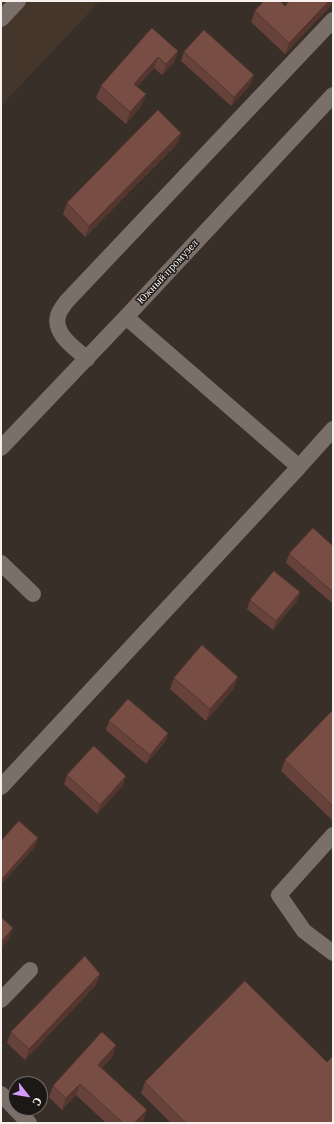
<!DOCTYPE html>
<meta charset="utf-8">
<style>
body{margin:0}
#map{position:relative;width:334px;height:1124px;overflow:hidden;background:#382f29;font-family:"PT Serif",serif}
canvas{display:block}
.frame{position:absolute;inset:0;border:2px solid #f7f0ec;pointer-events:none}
.north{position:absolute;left:8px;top:1076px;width:40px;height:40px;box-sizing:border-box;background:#1c1815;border:1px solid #746e6b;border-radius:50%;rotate:121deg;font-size:11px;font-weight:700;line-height:16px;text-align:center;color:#f7f0ec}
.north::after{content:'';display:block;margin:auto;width:14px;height:18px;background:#d49cfc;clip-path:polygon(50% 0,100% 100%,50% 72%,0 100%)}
</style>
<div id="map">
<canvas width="334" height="1124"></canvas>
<div class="frame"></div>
<div class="north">С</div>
</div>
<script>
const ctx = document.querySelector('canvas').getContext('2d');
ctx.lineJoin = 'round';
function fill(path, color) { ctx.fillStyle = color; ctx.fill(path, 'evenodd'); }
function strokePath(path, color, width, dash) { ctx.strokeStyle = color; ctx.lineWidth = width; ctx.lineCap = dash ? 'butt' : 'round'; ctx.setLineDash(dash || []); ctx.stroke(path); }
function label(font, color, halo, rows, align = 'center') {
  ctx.font = font + ' "PT Serif",serif'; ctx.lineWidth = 3; ctx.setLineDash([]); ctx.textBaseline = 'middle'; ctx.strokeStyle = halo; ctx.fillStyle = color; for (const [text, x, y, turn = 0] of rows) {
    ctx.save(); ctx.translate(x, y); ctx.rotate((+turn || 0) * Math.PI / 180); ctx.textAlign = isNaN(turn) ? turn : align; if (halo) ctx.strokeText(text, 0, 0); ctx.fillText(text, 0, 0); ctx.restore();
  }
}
const built = new Path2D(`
 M1,1H100L1,106Z`);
const minor = new Path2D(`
 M1,19L18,1
 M126,317L299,467L333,429
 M87,359C75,348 53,334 58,316C59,311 63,307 66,302L333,20
 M1,448L126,317L333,95
 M1,563L33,594
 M1,787L299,467
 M333,835L279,895L304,931L333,953
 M1,1000L30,970
 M1,1094L29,1123`);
const wall = new Path2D(`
 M333,1L285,54L251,22L255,11L285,6Z
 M152,28L178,51L174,62L162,75L154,68L137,87L146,94L141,106L126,124L96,98L101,86Z
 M184,52L251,84L231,106L181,61Z
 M181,133L177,144L85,237L63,214L67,203Z
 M333,546V604L286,563L289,554Z
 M300,592L297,601L273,630L247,609L250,600Z
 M174,678L234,688L206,721L170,689Z
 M333,710V819L332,820L281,771L285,760Z
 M109,721L168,733L165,742L146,764L106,730Z
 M67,775L123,785L97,814L64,784Z
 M100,974L96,985L25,1060L7,1043L11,1032Z
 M116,1045L112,1057L102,1068L147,1110L143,1121L141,1123H106L76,1095L62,1110L49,1097L53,1086Z
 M327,1062L333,1123H171L141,1093L145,1082Z`);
const shadedWall = new Path2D(`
 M329,1H333V4L285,54L289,43Z
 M178,51L174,62L162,75L166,64Z
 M158,57L154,68L130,95L134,84Z
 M254,75L251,84L231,106L234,97Z
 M146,94L141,106L126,124L130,112Z
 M181,133L177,144L85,237L89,226Z
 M300,592L297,601L273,630L276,621Z
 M238,677L234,688L206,721L210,709Z
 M168,733L165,742L146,764L150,755Z
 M126,776L123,785L97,814L100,805Z
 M38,838L35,847L1,885V882L2,879Z
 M13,928L9,939L1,948V942Z
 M100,974L96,985L25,1060L29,1049Z
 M116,1045L112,1057L94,1076L98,1065Z
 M80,1084L76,1095L62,1110L66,1098Z
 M147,1110L143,1121L141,1123H134Z`);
const building = new Path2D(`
 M264,1H280L285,6L289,1H329L289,43L255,11Z
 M152,28L178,51L166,64L158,57L134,84L146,94L130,112L101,86Z
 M204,30L254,75L234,97L184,52Z
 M158,110L181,133L89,226L67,203Z
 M313,528L333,546V592L289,554Z
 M274,571L300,592L276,621L250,600Z
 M202,645L238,677L210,709L174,678Z
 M128,699L168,733L150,755L109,721Z
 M333,710V806L285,760Z
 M94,746L126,776L100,805L67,775Z
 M19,821L38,838L2,879L1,878V841Z
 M1,917L13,928L1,942Z
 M85,956L100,974L29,1049L11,1032Z
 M245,981L327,1062L333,1056V1123H186L145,1082Z
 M102,1032L116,1045L98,1065L147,1110L134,1123H123L80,1084L66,1098L53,1086Z`);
const streetNames = [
 ["Южный промузел",168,272,-47]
];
fill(built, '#45362c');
strokePath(minor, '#7b7069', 16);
fill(wall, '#67423a');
fill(shadedWall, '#54362f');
fill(building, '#784d43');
strokePath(building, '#54362f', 1);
label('10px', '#f7f0ec', '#1c1815', streetNames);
</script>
